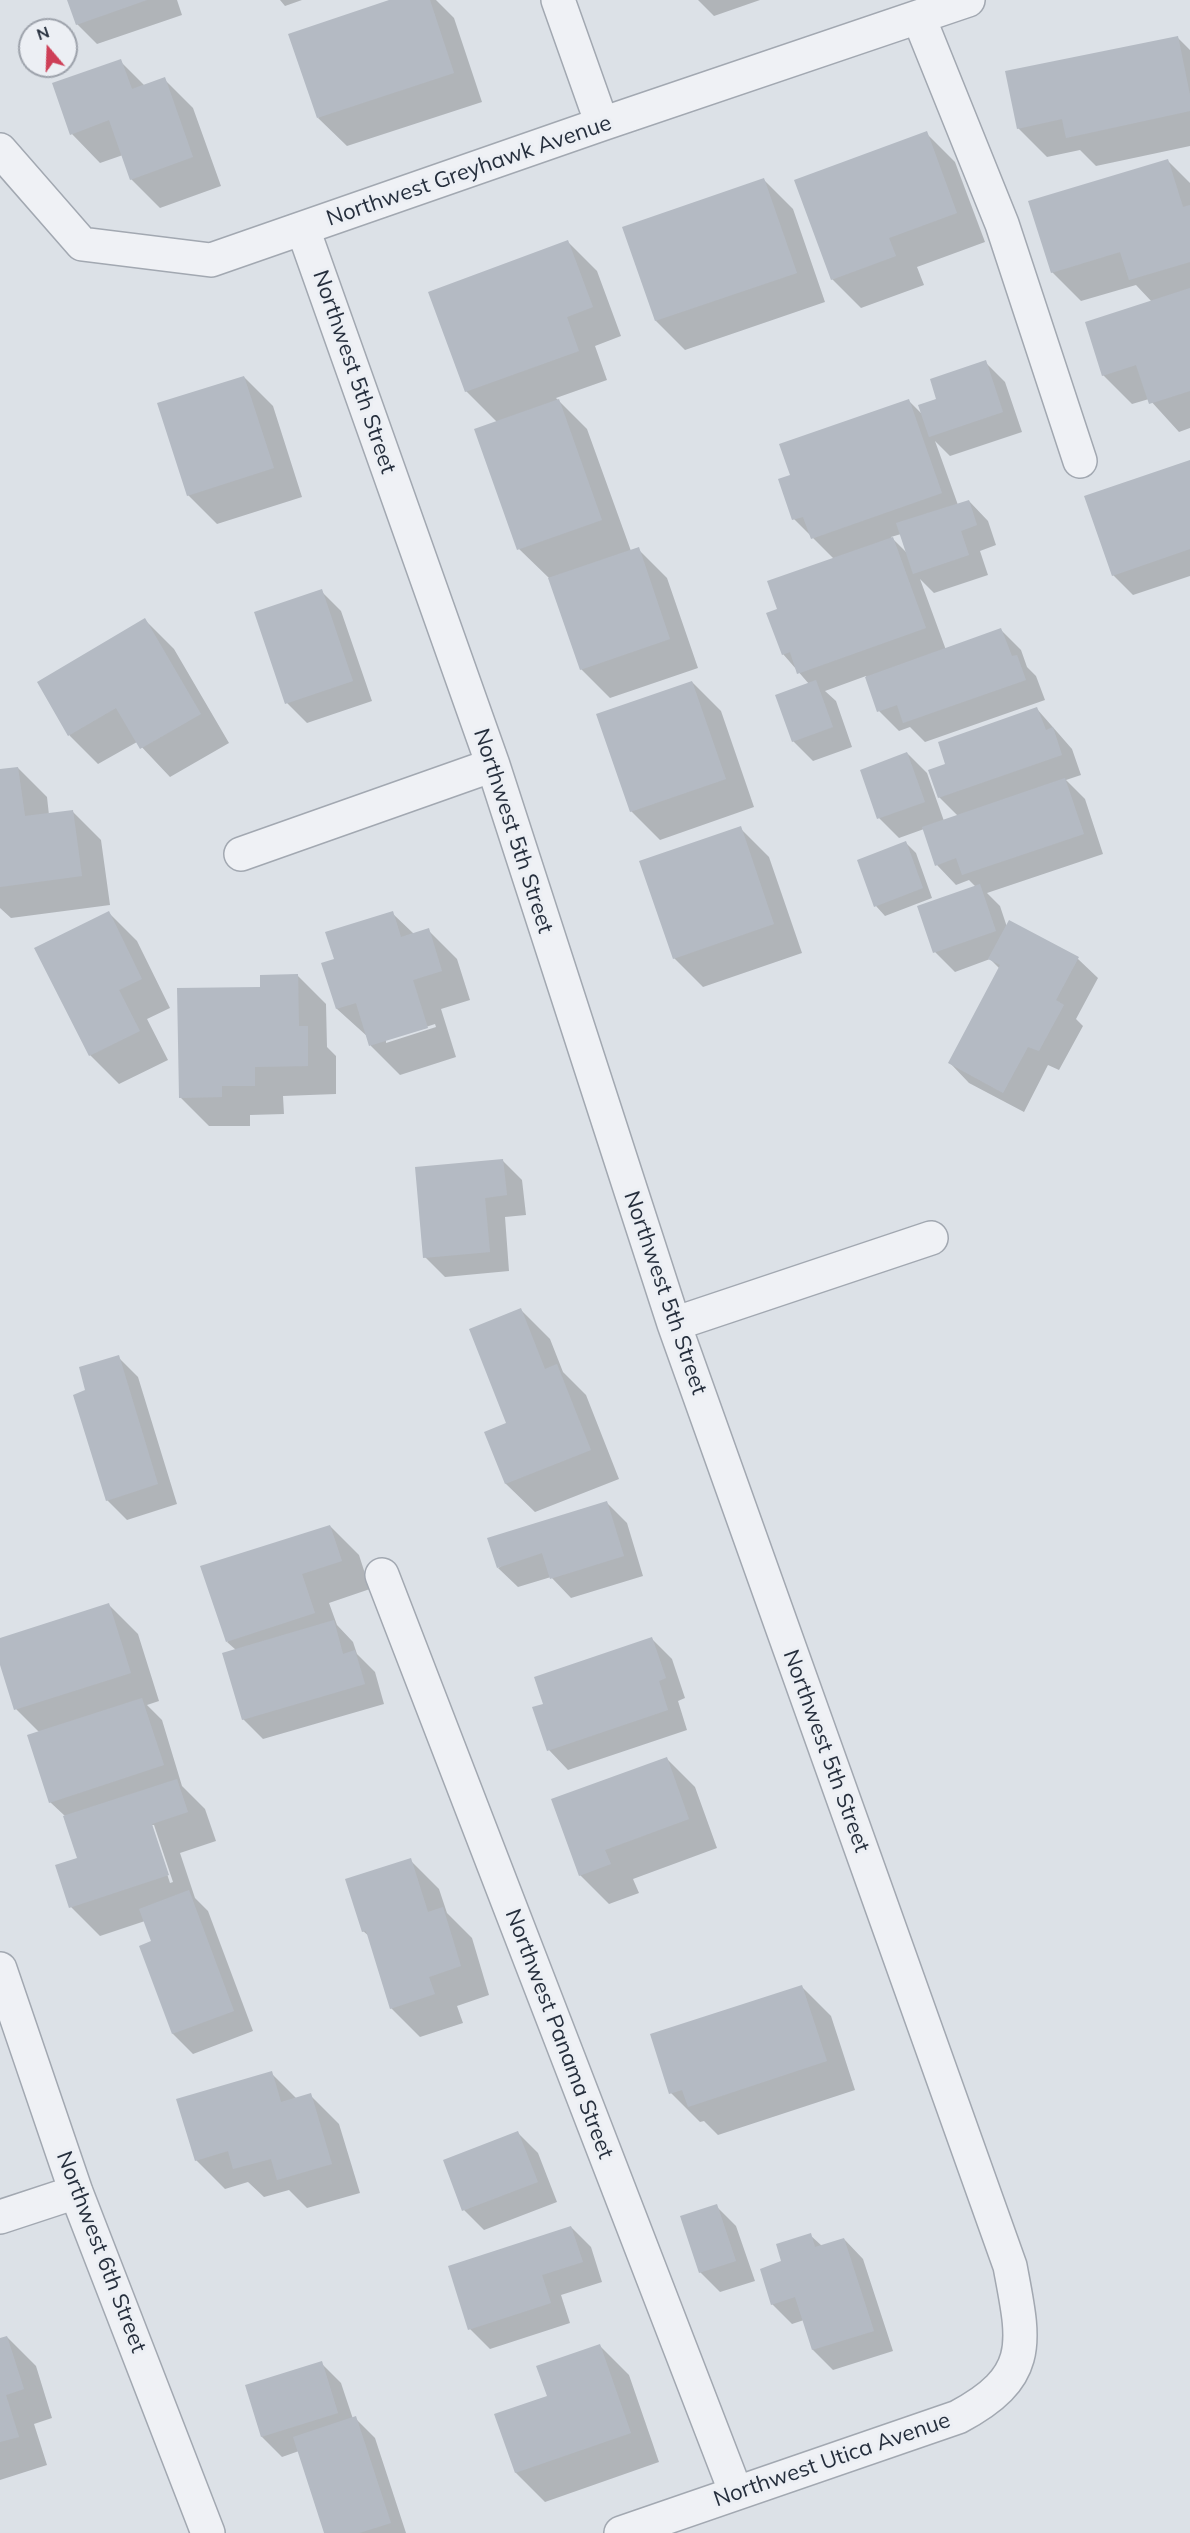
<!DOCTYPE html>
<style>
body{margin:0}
#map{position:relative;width:1190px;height:2533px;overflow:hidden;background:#dce1e7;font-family:Mulish,sans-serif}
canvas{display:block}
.north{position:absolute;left:18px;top:18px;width:60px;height:60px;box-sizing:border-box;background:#eceff4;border:2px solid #9da2ab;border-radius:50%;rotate:341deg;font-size:16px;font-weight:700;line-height:24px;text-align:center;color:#262f3d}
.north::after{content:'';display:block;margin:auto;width:21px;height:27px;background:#ce3f57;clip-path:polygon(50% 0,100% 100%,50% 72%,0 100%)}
</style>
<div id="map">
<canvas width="1190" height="2533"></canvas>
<div class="north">N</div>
</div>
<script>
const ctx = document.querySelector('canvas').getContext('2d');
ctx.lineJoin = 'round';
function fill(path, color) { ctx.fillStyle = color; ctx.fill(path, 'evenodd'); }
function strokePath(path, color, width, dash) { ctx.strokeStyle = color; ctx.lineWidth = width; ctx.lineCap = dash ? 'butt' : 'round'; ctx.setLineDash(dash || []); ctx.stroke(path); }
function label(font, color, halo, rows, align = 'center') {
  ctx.font = font + ' Mulish,sans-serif'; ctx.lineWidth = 6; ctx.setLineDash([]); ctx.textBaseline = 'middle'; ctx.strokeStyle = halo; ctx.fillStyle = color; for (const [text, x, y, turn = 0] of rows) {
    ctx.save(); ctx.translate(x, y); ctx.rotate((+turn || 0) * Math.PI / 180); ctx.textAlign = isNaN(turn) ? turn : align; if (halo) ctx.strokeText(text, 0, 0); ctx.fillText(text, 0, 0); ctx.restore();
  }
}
const shadow = new Path2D(`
 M69,0H177L182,15L97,44L77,24Z
 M280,0H302L285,6Z
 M393,0H436L454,18L482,102L347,146L318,118Z
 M698,0H760L714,16Z
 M1177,37L1190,50V146L1096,166L1080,150L1047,157L1018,128Z
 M120,61L145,86L164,79L193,108L221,186L160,208L131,179L123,155L100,163L72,134Z
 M926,133L955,162L985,242L917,267L924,285L861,308L832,279Z
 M1167,160L1190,183V428L1179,432L1149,399L1132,404L1103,375L1152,302L1136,285L1081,301L1052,272Z
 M764,180L793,209L825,302L685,350L656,321L624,228Z
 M568,242L597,271L621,336L595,346L607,380L556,398L587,429L631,551L638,549L667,578L698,668L610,698L581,669L549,578L519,549L497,422L466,391Z
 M985,362L1005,382L1022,432L950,456L935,441L958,505L969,501L988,521L996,545L980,551L988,575L934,593L920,579L946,650L1001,630L1021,650L1027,667L1036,676L1045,700L925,742L910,727L899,731L879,711L866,676L825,691L836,701L852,747L813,761L793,741L809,684L783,654L779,610L834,559L794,519L791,476L908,400L923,415ZM901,534L907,553L891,537Z
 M244,377L273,406L302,497L217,524L188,495Z
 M1190,461V576L1133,595L1113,575Z
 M321,591L341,611L372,701L307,723L287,703Z
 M145,620L174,649L229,743L170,777L137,742L98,764L70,736L39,682Z
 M692,682L721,711L754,807L660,840L631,811Z
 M1037,709L1072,749L1081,775L1066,780L1085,799L1103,854L987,893L1000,906L1007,927L1078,959L1098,978L1076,1019L1083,1026L1059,1070L1048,1065L1024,1112L969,1083L950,1063L1000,969L990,959L955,972L935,952L976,887L969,880L956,885L937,865L924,829L899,838L879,818L907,753L927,773L944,821L958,816L939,797L947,765Z
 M18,768L47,797L49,815L72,811L101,840L110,905L11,918L0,908V771Z
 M740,828L769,857L802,953L703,987L674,958Z
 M906,843L916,853L932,898L885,916L876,906Z
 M109,913L137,941L170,1008L147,1019L168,1060L119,1084L90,1055Z
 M392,913L414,934L428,930L457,959L470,1000L441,1009L456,1057L400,1075L371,1046L368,1037L337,1009L336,960ZM435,1024L436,1027L386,1043V1040Z
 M297,975L326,1004L327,1047L336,1056V1094L283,1096L284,1114L250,1115V1126H209L180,1097L262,988Z
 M502,1160L522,1180L526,1215L505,1217L509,1271L445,1277L425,1257Z
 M521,1310L550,1339L563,1372L586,1395L619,1479L535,1512L506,1484L486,1433L508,1424Z
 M118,1357L138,1377L177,1504L127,1520L107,1500L87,1391Z
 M607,1503L627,1523L643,1576L571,1598L551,1577L518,1587L498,1568Z
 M330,1526L359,1555L370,1589L329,1603L337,1625L353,1642L357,1654L375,1672L384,1704L263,1739L243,1719L236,1650L227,1642Z
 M109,1605L138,1634L159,1701L147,1705L162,1720L182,1786L205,1809L216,1841L180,1853L195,1898L208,1911L253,2031L193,2054L173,2034L140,1946L153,1942L145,1921L100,1936L71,1907L79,1859L65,1816L50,1802L40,1733L16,1709L0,1660V1639ZM151,1825H154L173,1882L170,1883Z
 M652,1639L672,1659L685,1698L678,1701L687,1730L568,1770L549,1750L545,1705Z
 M666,1758L695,1787L717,1848L633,1879L639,1893L609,1904L580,1875Z
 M410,1860L439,1889L447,1913L472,1938L489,1995L457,2006L463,2023L420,2037L391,2008L370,1937L363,1931Z
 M802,1987L831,2016L855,2090L718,2135L704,2121L700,2122L671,2093Z
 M271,2073L297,2099L310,2095L339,2124L360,2193L307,2208L289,2190L264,2197L248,2182L225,2189L196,2160Z
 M518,2133L538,2153L557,2202L484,2230L464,2210Z
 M716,2206L736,2226L755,2281L720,2292L700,2272Z
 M571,2227L591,2247L602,2282L561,2295L570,2323L490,2349L470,2329Z
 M810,2235L822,2246L844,2239L863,2259L893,2351L833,2370L813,2350L804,2320L792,2324L772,2304L783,2262Z
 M7,2337L36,2366L52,2418L34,2424L47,2465L0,2480V2339Z
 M600,2346L629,2375L659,2462L545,2502L516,2473L496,2415L549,2397Z
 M321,2363L341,2383L353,2419L355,2418L375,2438L406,2533H326L299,2451L282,2457L262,2437L247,2386Z`);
const building = new Path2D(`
 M67,0H147L76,25Z
 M389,0H430L454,73L317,118L288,34Z
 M1178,36L1190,95V111L1066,138L1062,119L1017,129L1005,71Z
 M121,59L132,89L165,77L193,157L130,180L109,120L70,135L52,83Z
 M927,131L957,213L889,238L896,256L831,280L794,180Z
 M1168,159L1183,207L1190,205V262L1129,280L1120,252L1051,273L1028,201Z
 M764,178L797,273L655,321L622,227Z
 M568,240L593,307L567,317L579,351L465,392L428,292Z
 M1190,288V391L1149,404L1136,365L1102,376L1085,322Z
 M986,360L1003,412L929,437L918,405L936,399L930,379Z
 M244,376L274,468L187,496L157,403Z
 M559,399L602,520L517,550L474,429Z
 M909,399L942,493L811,539L803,517L792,520L778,479L790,475L779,444Z
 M1190,460V549L1112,576L1084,496Z
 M969,500L977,525L961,531L969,555L913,574L896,523Z
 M893,537L926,628L797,674L790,652L782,655L766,613L777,609L767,581Z
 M639,547L670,639L580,670L548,578Z
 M322,589L353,681L285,704L254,612Z
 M145,618L201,714L140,749L116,708L68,736L37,682Z
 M1001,628L1012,656L1017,655L1026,680L903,723L897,705L877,712L865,677Z
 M816,680L833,727L792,742L775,695Z
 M692,681L726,779L630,812L596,714Z
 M1037,707L1046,730L1053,727L1062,755L938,798L928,770L945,764L938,742Z
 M907,752L925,802L877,819L860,770Z
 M18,767L25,816L73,810L82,876L0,887V769Z
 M1065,778L1084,834L962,875L956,858L935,866L922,827Z
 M741,826L774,924L673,959L639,861Z
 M906,841L923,888L874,907L857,860Z
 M980,884L996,931L933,953L917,906Z
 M109,911L142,979L119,990L140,1031L89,1056L34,948Z
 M393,911L401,937L429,928L442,971L413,980L428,1028L369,1046L356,1003L336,1009L321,963L334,959L325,932Z
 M1009,920L1079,957L1056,1000L1064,1005L1039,1051L1028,1047L1003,1093L948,1063L1000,965L988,959Z
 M298,974L299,1026H308V1066L255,1067V1086H222V1097L179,1098L177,988L260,987V975Z
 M503,1159L507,1195L485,1198L490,1252L423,1258L415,1167Z
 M521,1308L545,1369L557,1364L591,1450L505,1484L484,1432L506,1423L469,1329Z
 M119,1355L158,1484L106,1501L73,1395L85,1390L79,1367Z
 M607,1501L624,1556L550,1579L542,1553L497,1568L487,1538Z
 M330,1525L342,1561L302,1574L315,1613L226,1642L200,1566Z
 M109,1603L131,1673L14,1710L0,1665V1638Z
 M334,1620L343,1654L355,1650L365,1684L242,1720L222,1653Z
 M652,1637L666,1678L659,1681L668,1710L547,1751L532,1707L543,1704L534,1677Z
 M142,1698L164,1765L49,1803L27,1735Z
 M667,1757L689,1819L605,1850L611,1864L579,1876L551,1799Z
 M177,1779L188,1812L152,1824L169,1875L69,1908L55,1865L77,1858L63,1816Z
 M411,1858L428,1912L443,1907L461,1966L429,1977L435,1994L390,2009L366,1931L362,1932L345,1879Z
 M189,1890L234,2011L172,2034L139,1946L151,1941L139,1909Z
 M802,1985L827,2061L688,2107L682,2090L669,2094L650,2034Z
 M272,2071L281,2102L311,2093L332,2164L277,2180L271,2159L233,2169L228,2151L195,2161L176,2099Z
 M518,2131L538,2182L462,2211L443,2160Z
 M717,2204L736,2261L699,2273L680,2216Z
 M571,2226L583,2262L542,2275L551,2303L468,2330L448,2266Z
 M811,2233L815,2247L844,2238L874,2331L812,2350L795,2297L771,2305L760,2269L781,2261L776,2244Z
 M7,2336L24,2389L6,2395L19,2437L0,2442V2338Z
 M600,2344L631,2433L515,2473L494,2414L547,2396L536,2366Z
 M322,2361L338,2413L261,2437L245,2385Z
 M356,2416L391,2523L359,2533H324L293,2437Z`);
const minor = new Path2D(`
 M558,0L602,124
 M919,18L1002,224L1080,461
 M0,150L82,244L211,260L602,124L968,0
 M303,229L493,765L674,1324L1010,2266C1024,2341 1035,2376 958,2417L621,2533
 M241,854L493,765
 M674,1324L931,1238
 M382,1575L736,2493
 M0,1969L76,2192L208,2533
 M0,2217L76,2192`);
const streetNames = [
 ["Northwest Greyhawk Avenue",469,171,-19],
 ["Northwest 5th Street",354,372,71],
 ["Northwest 5th Street",513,831,72],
 ["Northwest 5th Street",665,1293,71],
 ["Northwest 5th Street",826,1751,70],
 ["Northwest Panama Street",559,2034,69],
 ["Northwest 6th Street",101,2252,69],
 ["Northwest Utica Avenue",832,2460,-19]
];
fill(shadow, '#0003');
fill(building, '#b4bac3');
strokePath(minor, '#a2a8b1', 36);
strokePath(minor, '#eff1f5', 33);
label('22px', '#262f3d', '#eceff4', streetNames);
</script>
